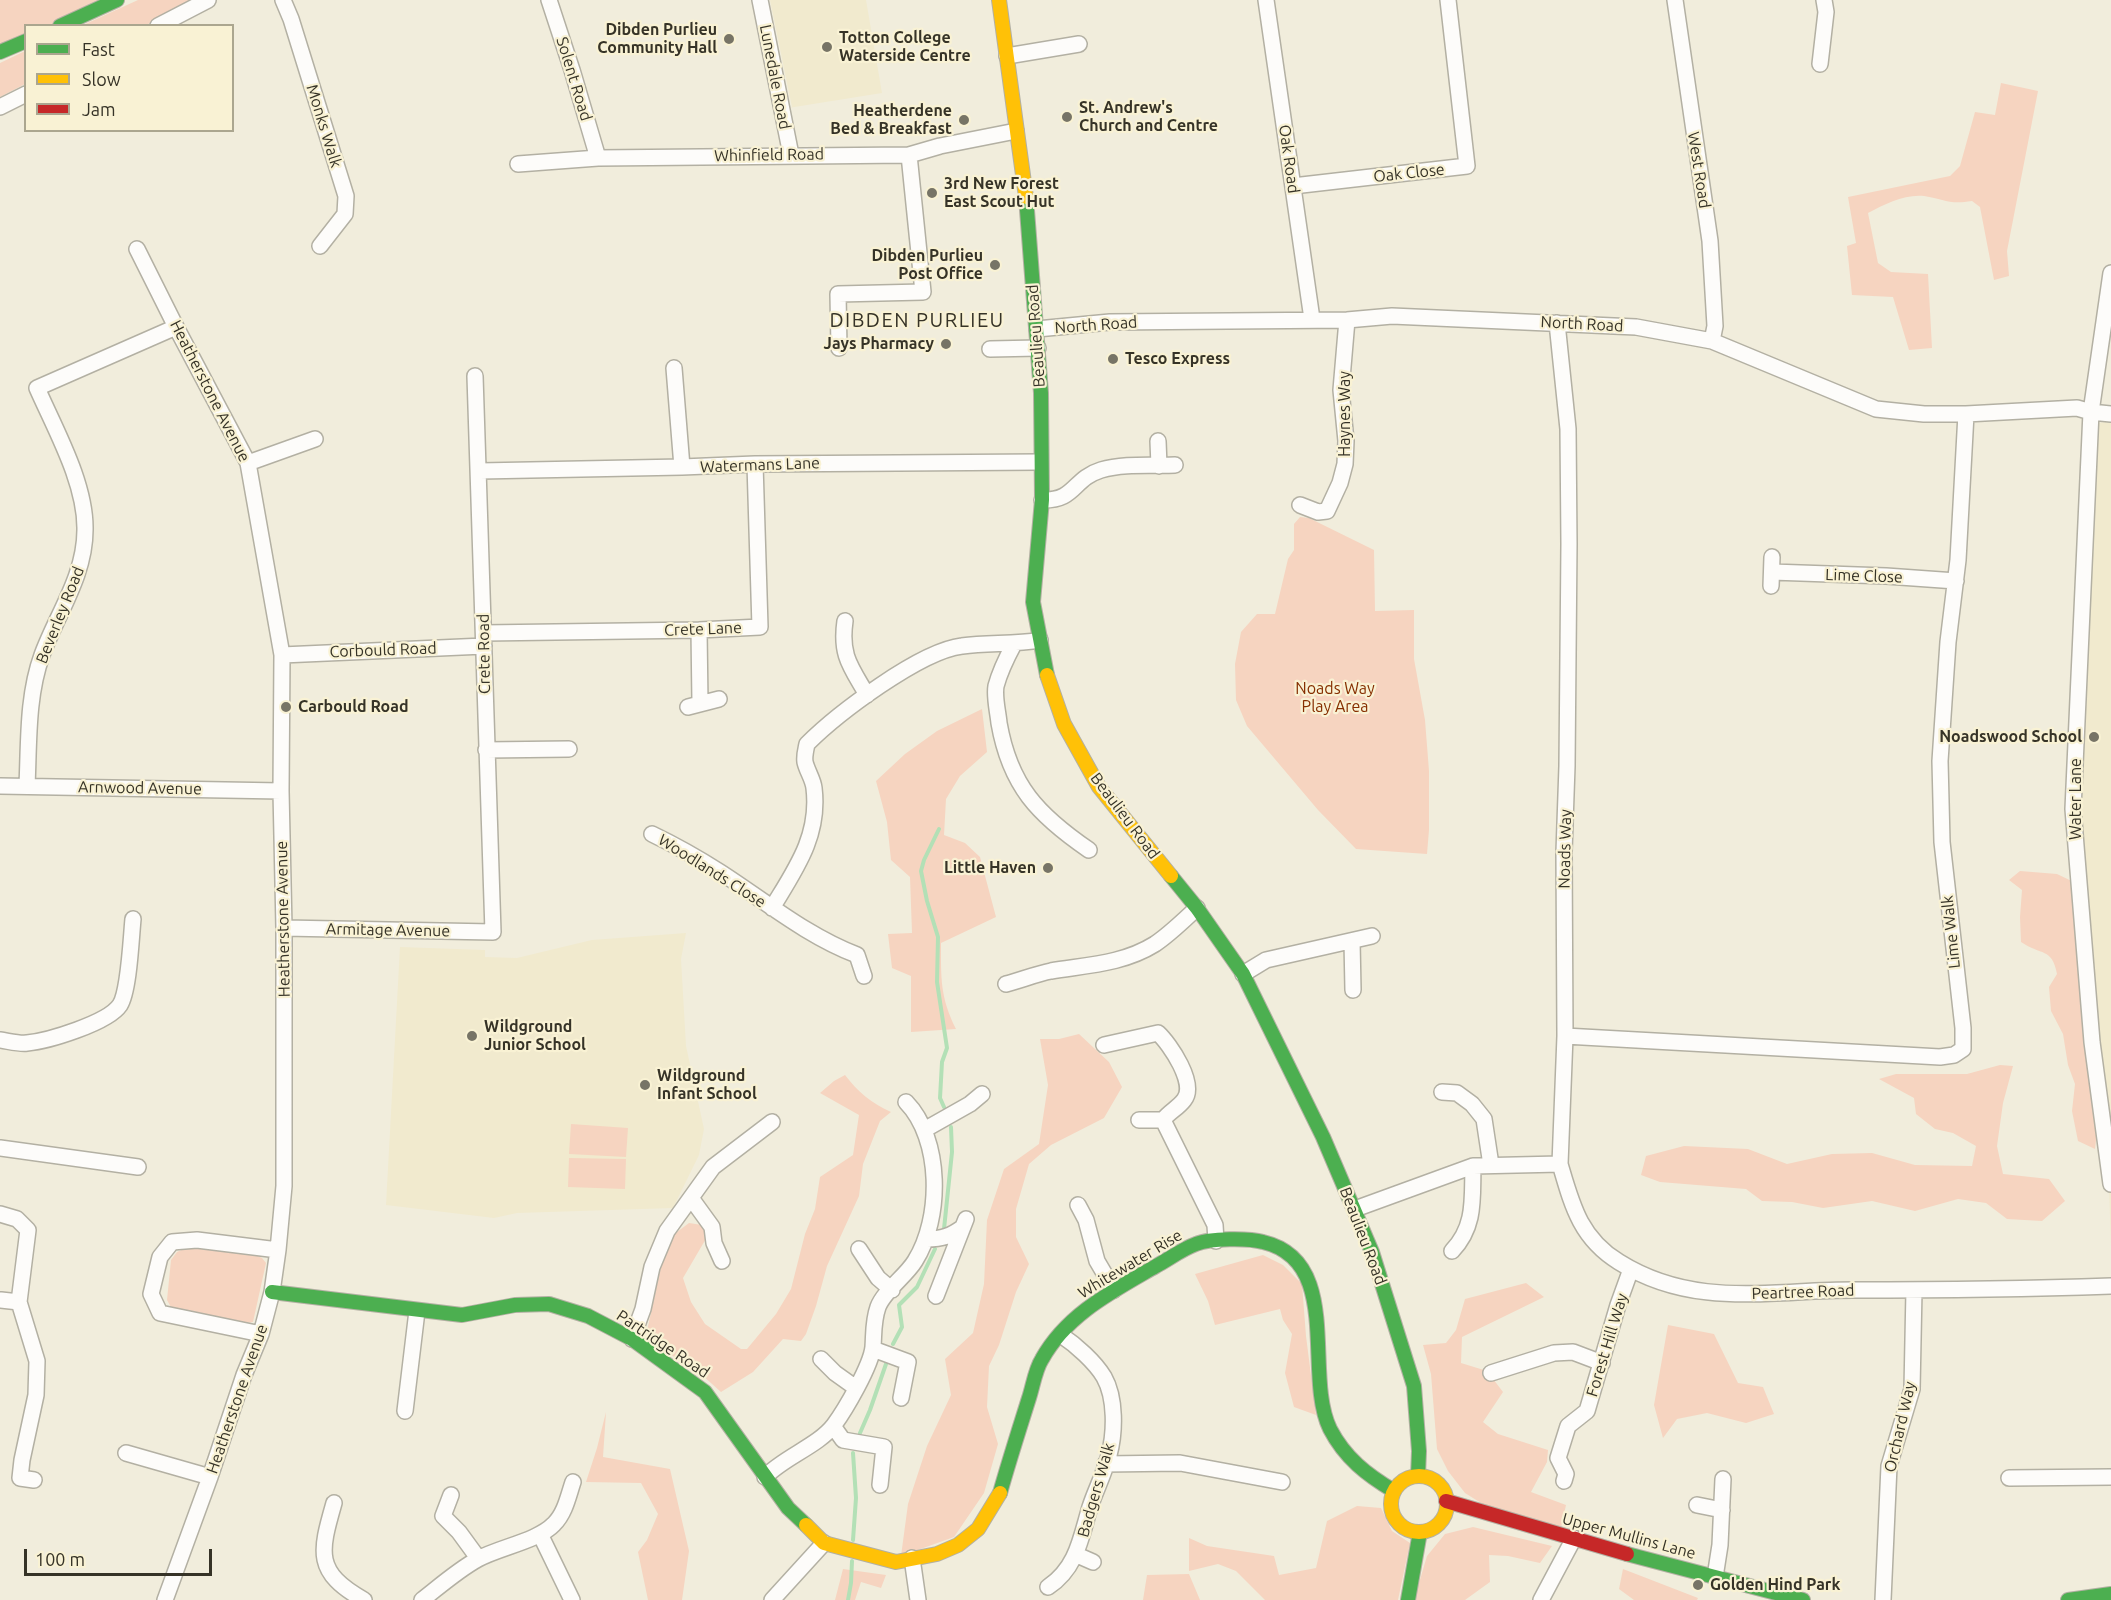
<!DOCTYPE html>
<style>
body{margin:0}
#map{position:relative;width:2111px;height:1600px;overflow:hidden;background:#f1eddc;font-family:Ubuntu,sans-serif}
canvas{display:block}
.legend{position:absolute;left:24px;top:24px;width:210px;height:108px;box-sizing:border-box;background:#f9f2d4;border:2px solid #aba68f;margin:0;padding:8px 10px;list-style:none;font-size:18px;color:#363327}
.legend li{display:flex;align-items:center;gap:12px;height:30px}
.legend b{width:30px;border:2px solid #aba68f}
.scale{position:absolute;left:24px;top:1549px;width:188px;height:27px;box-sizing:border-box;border:3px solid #363327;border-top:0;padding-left:8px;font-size:18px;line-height:21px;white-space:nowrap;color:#363327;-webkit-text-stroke:4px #f9f2d4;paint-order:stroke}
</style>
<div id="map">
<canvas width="2111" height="1600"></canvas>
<ul class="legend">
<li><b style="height:8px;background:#4caf50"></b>Fast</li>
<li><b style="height:8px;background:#ffc107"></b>Slow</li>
<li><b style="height:8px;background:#c62828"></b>Jam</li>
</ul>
<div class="scale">100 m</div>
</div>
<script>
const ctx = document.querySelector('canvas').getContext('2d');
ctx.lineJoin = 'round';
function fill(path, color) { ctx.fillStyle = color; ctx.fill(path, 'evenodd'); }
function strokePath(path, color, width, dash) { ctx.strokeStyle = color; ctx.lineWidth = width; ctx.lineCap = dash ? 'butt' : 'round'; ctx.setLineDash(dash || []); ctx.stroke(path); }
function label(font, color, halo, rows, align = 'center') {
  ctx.font = font + ' Ubuntu,sans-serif'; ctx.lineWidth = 4.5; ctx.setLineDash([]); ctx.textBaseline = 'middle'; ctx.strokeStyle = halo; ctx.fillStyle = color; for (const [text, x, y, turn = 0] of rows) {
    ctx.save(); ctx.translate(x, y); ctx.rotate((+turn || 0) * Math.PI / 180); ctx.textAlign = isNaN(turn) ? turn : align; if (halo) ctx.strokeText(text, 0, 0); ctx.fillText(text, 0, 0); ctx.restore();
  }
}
const built = new Path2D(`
 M770,0H866L882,93L788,108L792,107Z
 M2111,421V1247L2108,1156L2073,809L2092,424Z
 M686,933L681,959L686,1046L704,1129L699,1155L673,1208L517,1213L494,1218L386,1205L400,947L485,950V957L517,958L592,940Z`);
const green = new Path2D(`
 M0,0H106L50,25L26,26L25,37L0,48Z
 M138,0H200L146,25L81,26Z
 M25,51V84L0,97V63Z
 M2001,83L2038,91L2007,251L2009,276L1994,280L1980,207L1972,201C1949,205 1944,199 1924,196C1905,194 1885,204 1868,213L1878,263L1891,272L1928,274L1932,348L1909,350L1893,297L1852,295L1847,246L1856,243L1848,197L1950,176L1960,166L1975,112L1995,115Z
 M1300,517L1309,518L1374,550L1375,611L1414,610V659L1425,720L1429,771V830L1427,854L1356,849L1318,810L1247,726L1236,700L1235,664L1241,632L1257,614H1275L1288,559L1294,550V524Z
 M982,709L987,752L960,776L946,799L944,835L965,843L980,857L996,917L941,943C941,978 940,997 956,1029L911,1032V976L892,968L888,934L912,933L910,877L891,860L887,822L876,781L905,754L937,731Z
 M2020,871L2057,874L2082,886L2098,1122L2095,1149L2078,1141L2072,1111L2075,1084L2068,1065L2063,1034L2051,1011L2049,987L2057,974C2052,947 2041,956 2021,942L2020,917L2022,890L2009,880Z
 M1079,1034L1109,1062L1122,1087L1104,1118L1051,1145L1029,1164L1016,1209V1237L1029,1264L1016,1292L999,1345L989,1366L987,1407L998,1444L984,1493L954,1537L901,1556L908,1504L927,1446L951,1395L945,1359L973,1333L984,1284L987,1220L1004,1169L1039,1144L1048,1085L1040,1039H1059Z
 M2000,1065L2013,1066L2003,1103L1997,1146L2003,1174L2049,1179L2065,1201L2042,1221L2007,1219L1986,1203L1958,1199L1915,1211L1872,1201L1823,1208L1792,1202L1762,1201L1746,1189L1660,1182L1641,1175L1646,1156L1684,1146L1748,1149L1787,1164L1832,1154L1872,1153L1915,1165L1972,1166L1976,1146L1953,1133L1935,1129L1916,1114L1914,1098L1879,1079L1896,1074H1967Z
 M845,1075C858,1092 871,1103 891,1112L880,1121L863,1164L859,1196L827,1266L816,1306L806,1334L801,1341L783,1339L753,1372L721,1392L702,1375L650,1341L647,1331L664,1252L673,1235L689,1223L702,1225L707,1237L683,1278L691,1302L705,1324L741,1349H747L776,1314L791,1289L805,1234L815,1209L820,1177L853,1155L859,1115L820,1093L834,1081Z
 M571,1124L628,1128L626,1157L569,1154Z
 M569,1158L626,1159L625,1189L568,1187Z
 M188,1247L256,1255L262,1258L266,1263L253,1322L240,1324L173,1311L167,1300L171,1260L177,1252Z
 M1263,1255L1283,1265L1302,1284L1306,1336L1316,1415L1294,1407L1285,1373L1292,1334L1283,1320L1280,1309L1215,1325L1208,1301L1195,1274Z
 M1526,1283L1544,1297L1462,1337L1461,1363L1487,1371L1503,1392L1483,1422L1498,1434L1548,1450L1547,1462L1531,1492L1566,1505L1561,1528L1489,1508L1465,1493L1448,1471L1437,1449L1431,1374L1423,1345L1446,1343L1456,1330L1465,1299Z
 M1668,1325L1714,1334L1738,1383L1763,1387L1774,1414L1746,1423L1707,1413L1677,1419L1663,1438L1654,1405Z
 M606,1412L603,1457L670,1469L689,1551L682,1600H648L638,1552L647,1540L658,1514L641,1483L586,1482L597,1448Z
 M1357,1506L1381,1508L1392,1531L1410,1543L1398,1600H1265L1236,1571L1218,1564L1189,1571V1538L1207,1546L1274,1556L1279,1575L1316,1568L1327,1521Z
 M1473,1527L1552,1546L1540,1563L1508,1556L1489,1555L1490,1582L1465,1600H1414L1427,1556L1445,1534Z
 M843,1569L886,1575L881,1588L861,1582L855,1600H835Z
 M1623,1569L1698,1598L1697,1600H1634L1619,1589Z
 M1189,1574L1200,1600H1143L1147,1575Z`);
const stream = new Path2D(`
 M939,829L924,860L921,871L927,901L938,937L937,982L947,1048L942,1062L940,1098L944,1107
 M944,1229L952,1152L951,1127
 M893,1344L902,1327L899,1305L917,1287L935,1249
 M860,1433L870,1410L886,1364
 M853,1453L856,1498L853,1540
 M848,1600L851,1583L852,1561`);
const street = new Path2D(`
 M283,0L291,19L346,196L345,214L320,246
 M549,0L572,70L598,158
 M760,0L791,155
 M1266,0L1312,319
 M1675,0L1710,241L1715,326L1712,341
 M158,26L208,0
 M1007,56L1079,44
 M1820,64L1826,12L1824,0
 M0,107L26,94
 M518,164L598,158L909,155L940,146L1016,131
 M1293,186L1467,166L1448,0
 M137,249L176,327L248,463L282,655L281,791L284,928V1186L278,1250L272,1292L261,1334L244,1375L210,1477L165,1600
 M2111,273L2091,412L2073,809L2092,1042L2111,1184
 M1037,329L1110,322L1347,320L1392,316L1636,327L1712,341L1876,409L1924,414H1966L2077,408L2091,412L2111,414
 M839,348L838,294L923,292L909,155
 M990,349L1038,348
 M674,368L682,467
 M1158,441L1159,466
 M248,463L315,439
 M480,471L682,467L755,464L1040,462
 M1042,500C1076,501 1072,479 1101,470C1124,463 1152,466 1175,465
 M1300,505L1318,512L1327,511L1340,483L1345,464L1346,441L1341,390L1347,320
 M1772,572L1886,576L1956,581
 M1771,586L1772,557
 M845,621C840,656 851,667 867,695
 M699,630L700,703
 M484,633L699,630L760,627L755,464
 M1014,644C1007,657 1000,671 996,686C994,697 998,712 999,723C1010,786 1038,815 1089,850
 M282,655L484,646
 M688,707L719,699
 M486,750L569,749
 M0,786L281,791
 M27,786C29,743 27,696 42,655C57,614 85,576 85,530C86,484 56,431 37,388L176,327
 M652,834C675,845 698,858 720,872C765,901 807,936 857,955L864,976
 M772,908C795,870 820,836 814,788C813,779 807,771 805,762C804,756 806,749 807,744C837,714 920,651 962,646C988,642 1014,645 1040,640
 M284,928L493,932L475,376
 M1352,941L1353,990
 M1243,974L1266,960L1372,936
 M1006,984C1021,980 1036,974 1051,971C1087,965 1123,964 1155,944C1170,934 1184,920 1197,908
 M1565,1036L1940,1057L1954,1055L1963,1049V1028L1942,842L1940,761L1948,642L1958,560L1966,414
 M0,1040C8,1041 19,1044 27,1043C48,1041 108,1023 120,1005C129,991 131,939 133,919
 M1104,1045L1158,1033C1170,1044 1197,1084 1184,1100C1178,1108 1169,1112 1163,1120L1215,1225L1216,1241
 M1442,1092L1457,1093L1472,1104L1484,1119L1491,1165
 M1139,1120H1163
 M924,1130L970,1104L982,1094
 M0,1148L138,1167
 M1560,1164C1572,1205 1580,1238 1619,1262C1694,1309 1770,1290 1853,1290C1939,1290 2025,1289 2111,1286
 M691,1198L712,1227L714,1243L722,1261
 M1078,1205L1086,1220L1097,1261L1114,1290
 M1355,1209L1473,1166L1560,1164L1565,1036L1564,852L1567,766L1569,544L1568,429L1557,323
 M0,1214L17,1219L28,1230L19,1302L37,1361L36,1395L22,1460L20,1478L34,1480
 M927,1239C942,1239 951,1236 963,1227
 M859,1249L878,1278L892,1290
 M1452,1251C1476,1226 1472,1198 1473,1166
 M936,1296L966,1219
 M1,1300L19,1302
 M261,1334L160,1313L151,1294L160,1257L172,1242L197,1240L278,1250
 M632,1339L643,1309L652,1267L667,1231L713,1167L772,1122
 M873,1349L908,1362L901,1398
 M821,1359L835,1373L856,1388
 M1491,1373L1554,1353L1573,1352L1602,1363
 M405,1411L417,1311
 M833,1426L843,1440L884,1447L880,1485
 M126,1453L210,1477
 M1105,1464L1180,1463L1282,1482
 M765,1477C784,1457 818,1446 834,1425C845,1410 871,1366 873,1347C874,1333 873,1321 878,1307C884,1291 906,1276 915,1261C942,1218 942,1139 906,1102
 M2009,1478L2111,1477
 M1564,1481L1566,1474L1558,1458L1568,1426L1587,1411L1618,1305L1631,1269
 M451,1495L443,1516L459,1532L478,1558
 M334,1503C320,1552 314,1572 364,1600
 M1697,1505L1722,1510
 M540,1534L572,1600
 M1077,1555L1093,1562
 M912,1558L918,1600
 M1715,1577L1720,1545L1723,1479
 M1048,1587C1077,1568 1081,1537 1090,1507C1096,1489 1105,1472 1109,1455C1115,1433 1116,1398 1104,1377C1095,1362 1076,1345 1061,1335
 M422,1600C440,1586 458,1570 478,1559C500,1547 538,1541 554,1524C565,1513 568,1497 573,1482
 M772,1600L824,1543
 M1541,1600L1574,1538
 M1883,1600L1889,1466L1912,1389L1914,1290`);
const fast = new Path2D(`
 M60,26L117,0
 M0,52L26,41
 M1026,197L1041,393L1042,500L1033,602L1047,675
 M1171,876L1197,908L1243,974L1323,1137L1372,1252L1414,1386L1419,1451L1418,1476
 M272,1292L462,1315L515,1305L549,1304L588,1316L632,1339L705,1392L788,1508L806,1525
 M1000,1493C1009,1461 1019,1430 1029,1398C1033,1386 1035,1370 1042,1359C1067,1314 1113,1291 1156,1266C1169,1259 1182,1249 1196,1244C1210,1238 1249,1238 1263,1242C1344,1261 1303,1374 1330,1429C1345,1458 1367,1475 1394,1491
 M1627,1554L1803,1600
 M1408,1600L1420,1532
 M2068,1600L2111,1594`);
const slow = new Path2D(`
 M999,0L1026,197
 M1047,675L1064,724L1099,787L1171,876
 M1391 1504a28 28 0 1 1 56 0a28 28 0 1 1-56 0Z
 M806,1525L824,1543L896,1562L937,1554L958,1545L978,1529L1000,1493`);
const jam = new Path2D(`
 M1446,1501L1627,1554`);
const markers = [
 [729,39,6,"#777466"],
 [827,47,6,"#777466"],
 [1067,117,6,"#777466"],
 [964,120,6,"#777466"],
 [932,193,6,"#777466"],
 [995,265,6,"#777466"],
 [946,344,6,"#777466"],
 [1113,359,6,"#777466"],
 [286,707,6,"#777466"],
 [2094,737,6,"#777466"],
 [1048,868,6,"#777466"],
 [472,1036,6,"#777466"],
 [645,1085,6,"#777466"],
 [1698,1585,6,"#777466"]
];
const poiNames = [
 ["Dibden Purlieu",717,30,"right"],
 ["Community Hall",717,48,"right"],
 ["Totton College",839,38],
 ["Waterside Centre",839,56],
 ["St. Andrew's",1079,108],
 ["Church and Centre",1079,126],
 ["Heatherdene",952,111,"right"],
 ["Bed & Breakfast",952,129,"right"],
 ["3rd New Forest",944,184],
 ["East Scout Hut",944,202],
 ["Dibden Purlieu",983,256,"right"],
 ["Post Office",983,274,"right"],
 ["Jays Pharmacy",934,344,"right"],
 ["Tesco Express",1125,359],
 ["Carbould Road",298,707],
 ["Noadswood School",2082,737,"right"],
 ["Little Haven",1036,868,"right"],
 ["Wildground",484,1027],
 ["Junior School",484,1045],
 ["Wildground",657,1076],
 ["Infant School",657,1094],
 ["Golden Hind Park",1710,1585]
];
const streetNames = [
 ["Lunedale Road",775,77,79],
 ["Solent Road",574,79,73],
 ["Monks Walk",324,126,73],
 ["Whinfield Road",769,155,-1],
 ["Oak Road",1289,159,82],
 ["West Road",1699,170,81],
 ["Oak Close",1409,173,-6],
 ["North Road",1582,324,3],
 ["North Road",1096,325,-4],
 ["Beaulieu Road",1036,336,-94],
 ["Heatherstone Avenue",210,391,63],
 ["Haynes Way",1345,414,-90],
 ["Watermans Lane",760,465,-2],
 ["Lime Close",1864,576,2],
 ["Beverley Road",60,615,-68],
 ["Crete Lane",703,629,-2],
 ["Corbould Road",383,650,-2],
 ["Crete Road",484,654,-91],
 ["Arnwood Avenue",140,788,1],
 ["Water Lane",2076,799,-90],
 ["Beaulieu Road",1125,816,53],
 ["Noads Way",1565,849,-89],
 ["Woodlands Close",712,871,32],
 ["Heatherstone Avenue",283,919,-91],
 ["Armitage Avenue",388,930,1],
 ["Lime Walk",1951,932,-96],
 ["Beaulieu Road",1363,1236,69],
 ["Whitewater Rise",1130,1264,-31],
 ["Peartree Road",1803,1292,-2],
 ["Partridge Road",663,1344,34],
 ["Forest Hill Way",1607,1345,-73],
 ["Heatherstone Avenue",237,1399,-71],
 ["Orchard Way",1900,1427,-77],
 ["Badgers Walk",1096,1490,-74],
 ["Upper Mullins Lane",1629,1536,15]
];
const parkNames = [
 ["Noads Way",1335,689],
 ["Play Area",1335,707]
];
const quarterNames = [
 ["DIBDEN PURLIEU",917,320]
];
fill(built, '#f1eace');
fill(green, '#f6d4c0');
strokePath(stream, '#b3e0b6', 4);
strokePath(street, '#b3b0a3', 18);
strokePath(fast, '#b3b0a3', 16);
strokePath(slow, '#b3b0a3', 16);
strokePath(jam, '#b3b0a3', 16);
strokePath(street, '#fdfcfa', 15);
strokePath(fast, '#4caf50', 14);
strokePath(slow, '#ffc107', 14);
strokePath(jam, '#c62828', 14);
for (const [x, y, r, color] of markers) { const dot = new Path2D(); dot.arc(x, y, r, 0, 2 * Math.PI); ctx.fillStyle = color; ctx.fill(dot); strokePath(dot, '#f9f2d4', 2); }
label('bold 16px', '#363327', '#f9f2d4', poiNames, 'left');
label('16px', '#363327', '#f9f2d4', streetNames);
label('16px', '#862f01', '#f9f2d4', parkNames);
ctx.letterSpacing = '1.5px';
label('20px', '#363327', '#f9f2d4', quarterNames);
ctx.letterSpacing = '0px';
</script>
